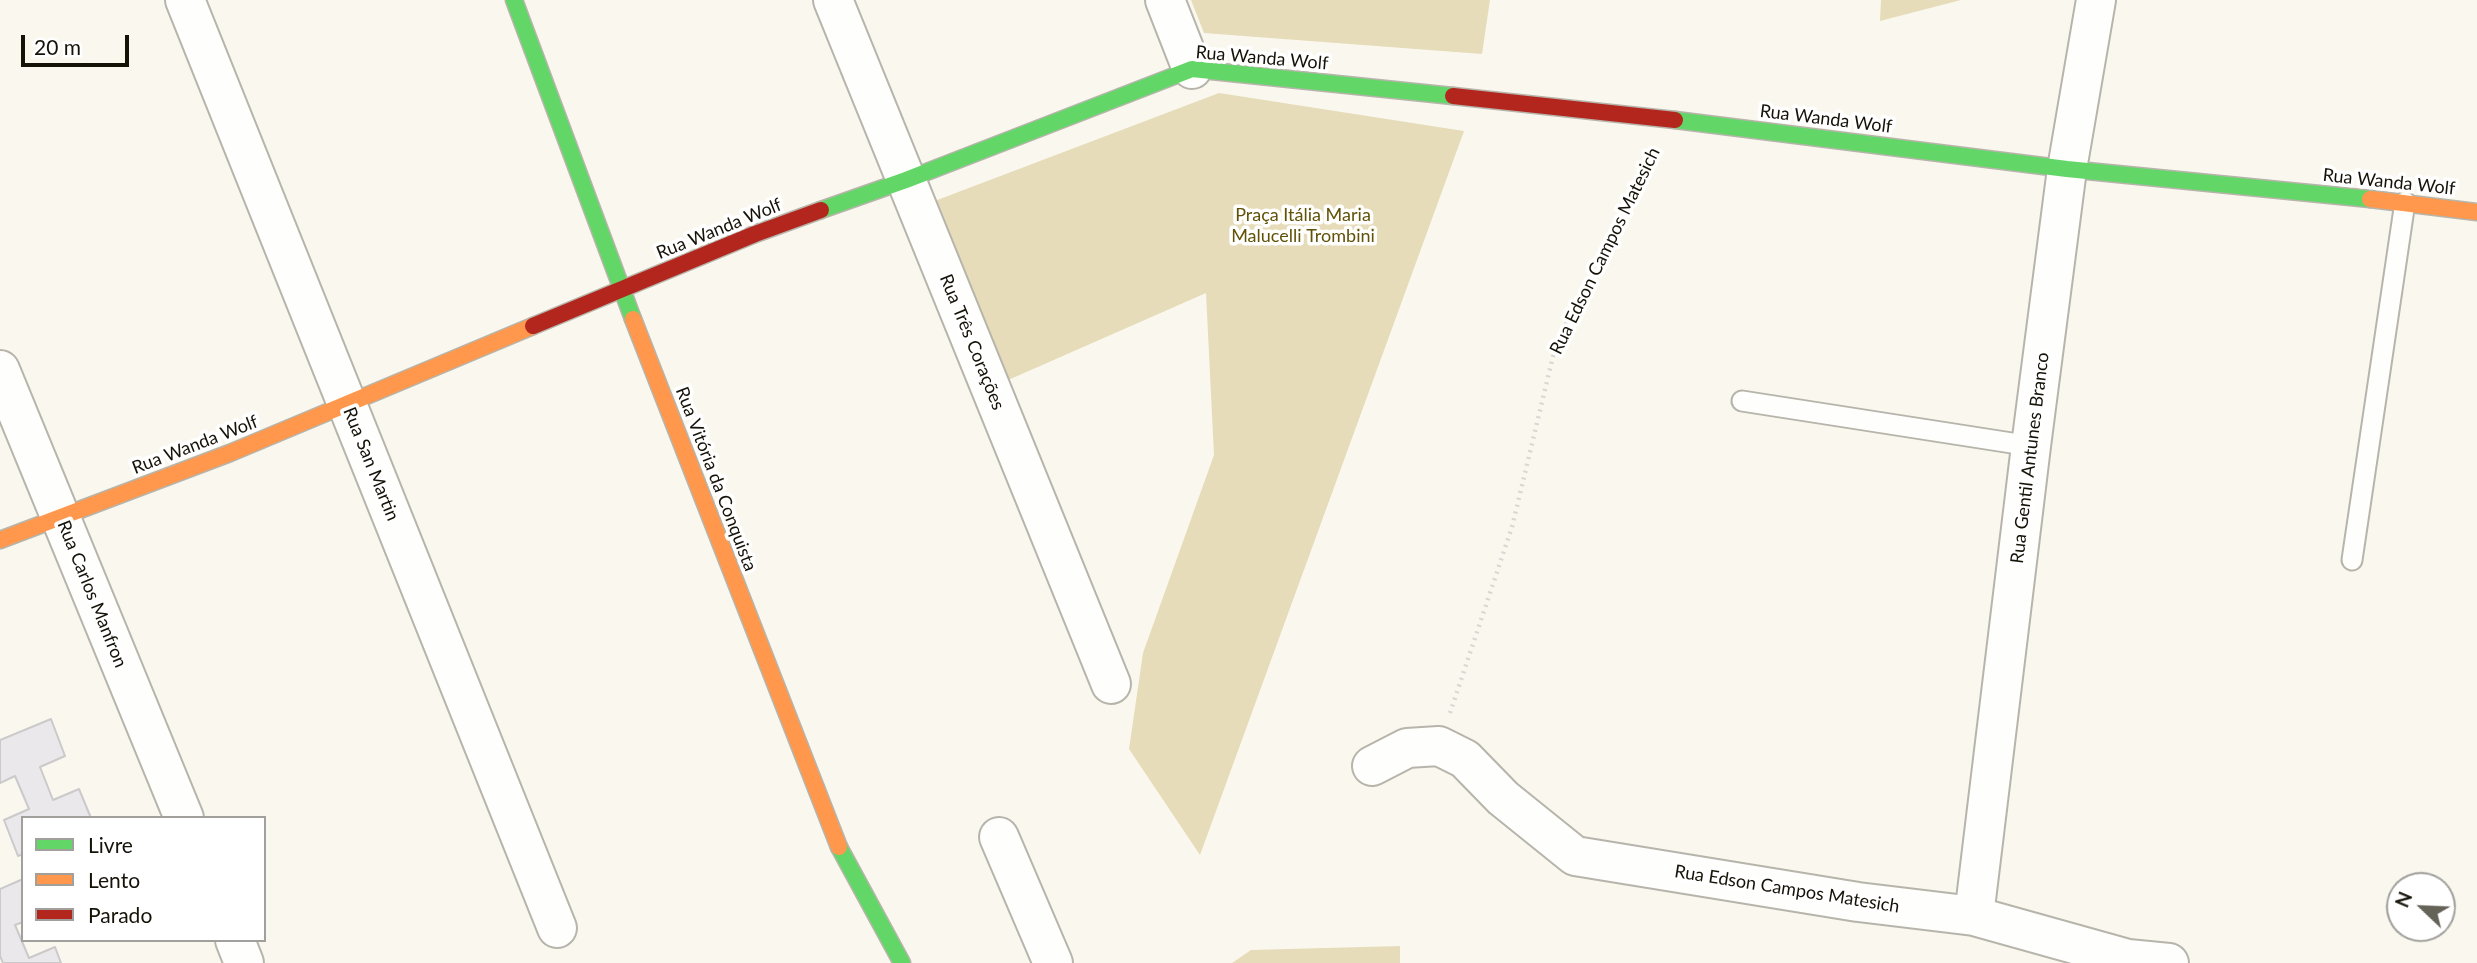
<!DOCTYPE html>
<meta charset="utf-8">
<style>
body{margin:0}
#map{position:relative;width:2477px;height:963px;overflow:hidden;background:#faf8ee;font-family:Lato,sans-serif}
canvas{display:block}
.legend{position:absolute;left:21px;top:816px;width:245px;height:126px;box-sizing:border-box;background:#fff;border:2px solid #a1a09c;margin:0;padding:9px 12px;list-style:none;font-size:21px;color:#151208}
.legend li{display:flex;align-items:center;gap:14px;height:35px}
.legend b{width:35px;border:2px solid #a1a09c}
.north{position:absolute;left:2386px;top:872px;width:70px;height:70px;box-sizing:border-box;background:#fff;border:2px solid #a1a09c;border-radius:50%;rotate:293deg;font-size:19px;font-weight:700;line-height:28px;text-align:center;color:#151208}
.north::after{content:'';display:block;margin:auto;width:24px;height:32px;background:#656258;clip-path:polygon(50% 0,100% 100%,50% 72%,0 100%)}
.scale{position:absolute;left:21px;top:35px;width:108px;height:32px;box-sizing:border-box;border:4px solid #151208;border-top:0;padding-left:9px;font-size:21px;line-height:24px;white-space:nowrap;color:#151208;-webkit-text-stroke:5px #fff;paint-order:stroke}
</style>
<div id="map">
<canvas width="2477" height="963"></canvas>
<ul class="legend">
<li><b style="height:9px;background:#63d668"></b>Livre</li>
<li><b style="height:9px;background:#ff974d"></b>Lento</li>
<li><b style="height:9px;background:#b3261e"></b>Parado</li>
</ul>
<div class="north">N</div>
<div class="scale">20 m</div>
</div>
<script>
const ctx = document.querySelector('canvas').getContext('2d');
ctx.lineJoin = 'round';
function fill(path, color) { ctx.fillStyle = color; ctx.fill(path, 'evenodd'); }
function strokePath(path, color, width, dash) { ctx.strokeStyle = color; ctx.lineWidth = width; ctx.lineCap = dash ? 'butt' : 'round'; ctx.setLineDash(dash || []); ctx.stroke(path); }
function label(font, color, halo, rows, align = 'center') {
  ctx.font = font + ' Lato,sans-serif'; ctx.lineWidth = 7; ctx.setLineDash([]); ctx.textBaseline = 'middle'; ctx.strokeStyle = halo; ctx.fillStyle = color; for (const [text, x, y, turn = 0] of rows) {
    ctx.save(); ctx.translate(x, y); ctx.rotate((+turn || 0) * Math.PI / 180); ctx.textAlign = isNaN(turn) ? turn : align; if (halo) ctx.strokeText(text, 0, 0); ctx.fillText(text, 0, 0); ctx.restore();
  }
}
const green = new Path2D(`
 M1191,0H1490L1482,54L1204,33Z
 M1881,0H1961L1880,21Z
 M1219,93L1464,131L1200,855L1129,749L1143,653L1214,455L1206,293L1006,381L932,202Z
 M1400,946V963H1232L1251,950Z`);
const building = new Path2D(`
 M51,719L65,756L40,767L53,800L79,789L91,818H23V854L18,856L4,820L29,809L15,776L0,783V740Z
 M23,879V922L15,925L29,958L55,947L61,963H3L0,956V889Z`);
const path = new Path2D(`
 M1450,713L1512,527L1555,348L1595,262L1652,154`);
const lane = new Path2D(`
 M1742,401L2031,446
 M2352,560L2405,202`);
const street = new Path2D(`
 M185,0L557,928
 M833,0L1111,684
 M1165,0L1192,69
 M0,370L184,818
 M1372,766L1407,748L1439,746L1465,759L1503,798L1575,856L1858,902L1974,916L2128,959L2169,963
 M999,837L1053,963
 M1974,916L2031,446L2067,169L2096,0
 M235,940L244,963`);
const fast = new Path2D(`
 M514,0L633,319
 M1675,120L2067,169L2370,199
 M821,210L906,180L1192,69L1453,96
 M839,847L902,963`);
const slow = new Path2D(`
 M2370,199L2477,212
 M633,319L839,847
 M0,540L230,453L533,326`);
const jam = new Path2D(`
 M1453,96L1675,120
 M533,326L755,234L821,210`);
const streetNames = [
 ["Rua Wanda Wolf",1262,58,5],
 ["Rua Wanda Wolf",1826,119,7],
 ["Rua Wanda Wolf",2389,182,6],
 ["Rua Wanda Wolf",719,229,-22],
 ["Rua Edson Campos Matesich",1605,251,-64],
 ["Rua Três Corações",972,342,68],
 ["Rua Wanda Wolf",195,445,-21],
 ["Rua Gentil Antunes Branco",2030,458,-83],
 ["Rua San Martin",371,464,68],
 ["Rua Vitória da Conquista",716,479,69],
 ["Rua Carlos Manfron",92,594,68],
 ["Rua Edson Campos Matesich",1787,889,9]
];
const parkNames = [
 ["Praça Itália Maria",1303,215],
 ["Malucelli Trombini",1303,236]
];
fill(green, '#e6dcb9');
fill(building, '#ebe8ec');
strokePath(building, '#cbc9ca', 2);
strokePath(lane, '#b7b5ab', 23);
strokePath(street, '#b7b5ab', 42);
strokePath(fast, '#b7b5ab', 19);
strokePath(slow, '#b7b5ab', 19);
strokePath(jam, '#b7b5ab', 19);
strokePath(path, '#d8d7d4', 4.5, [2, 5]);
strokePath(lane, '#fefefc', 19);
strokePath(street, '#fefefc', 38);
strokePath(fast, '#63d668', 16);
strokePath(slow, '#ff974d', 16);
strokePath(jam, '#b3261e', 16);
label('18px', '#151208', '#fff', streetNames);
label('18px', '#615207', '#fff', parkNames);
</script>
